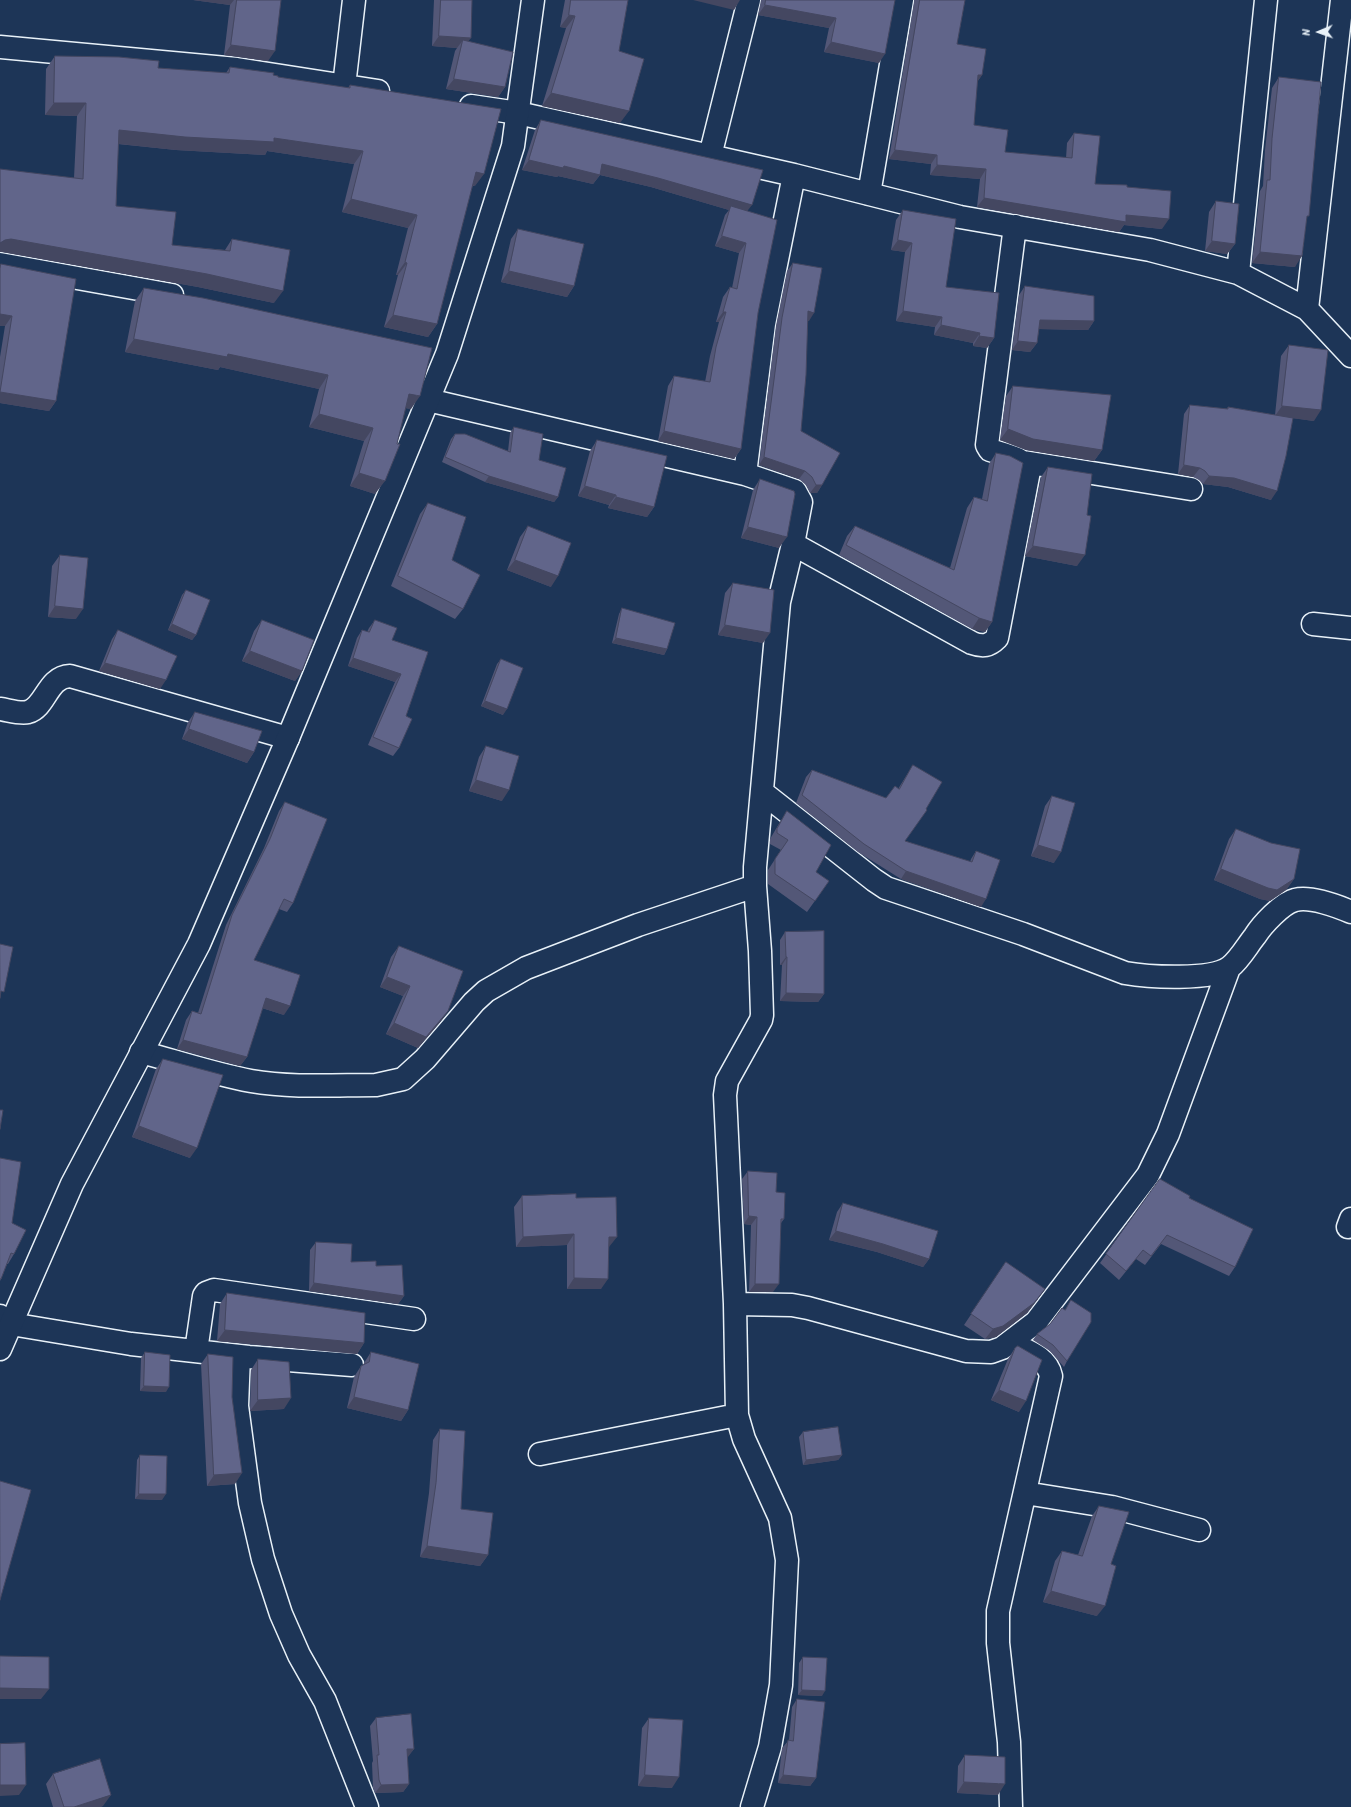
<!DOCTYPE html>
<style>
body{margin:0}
#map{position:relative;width:1351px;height:1807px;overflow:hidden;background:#1d3557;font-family:Kalam,sans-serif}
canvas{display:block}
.north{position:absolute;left:1299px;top:12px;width:40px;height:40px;-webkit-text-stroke:3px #1d3557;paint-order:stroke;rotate:268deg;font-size:11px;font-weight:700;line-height:16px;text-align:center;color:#e8f1f8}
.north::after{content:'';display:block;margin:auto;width:14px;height:18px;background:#e8f1f8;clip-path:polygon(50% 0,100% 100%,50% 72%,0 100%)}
</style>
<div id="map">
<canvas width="1351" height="1807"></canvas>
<div class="north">N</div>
</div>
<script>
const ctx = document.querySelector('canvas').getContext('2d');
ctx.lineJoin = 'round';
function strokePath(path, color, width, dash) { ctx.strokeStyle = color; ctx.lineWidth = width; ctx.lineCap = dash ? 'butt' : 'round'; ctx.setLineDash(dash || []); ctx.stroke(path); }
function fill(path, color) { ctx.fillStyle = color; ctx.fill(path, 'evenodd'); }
const minor = new Path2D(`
 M0,47L237,69L378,91
 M344,86L354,0
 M471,106L518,113L710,156L794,175L960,217L1150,250L1238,273L1307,309L1351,356
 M710,156L749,0
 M869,194L902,0
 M0,264L172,295
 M1238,273L1266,0
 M1307,309L1342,0
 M428,400L745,474
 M1024,462L1191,489
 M793,544L972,643C983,647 989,646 997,638L1029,471C1026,458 1002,454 990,450L987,445L1015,226
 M1313,624L1351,628
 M0,709C8,710 20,714 28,712C46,707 47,677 70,676L288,738
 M762,792L874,880L886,888L1023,934L1125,973C1148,977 1212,981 1230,967C1240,959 1247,946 1255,936C1262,925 1282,903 1295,900C1310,896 1337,906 1351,912
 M141,1052C178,1062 214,1074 251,1081C292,1088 335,1085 376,1085L403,1079L425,1059L474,1002L486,991L526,968L638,925L755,886
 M1348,1227L1351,1219
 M735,1304L792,1305L808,1308L966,1351L991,1352L1002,1348L1036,1322L1148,1175L1168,1134L1229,968
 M0,1316L11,1324L131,1344L249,1357L352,1365
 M196,1351L204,1296L206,1293L214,1290L414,1319
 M239,1356L237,1406L250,1503L263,1559L281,1614L299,1655L325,1701L367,1807
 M540,1454L737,1415
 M1025,1493L1112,1507L1199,1530
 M752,1807L770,1747L781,1685L787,1560L780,1518L744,1439L737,1415L735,1304L725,1095L727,1081L761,1020L762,1015L760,951L755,886V867L779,602L793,544L801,502L795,491L745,474L764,324L794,175
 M1011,1807L1009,1742L998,1643V1611L1051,1376C1047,1357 1027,1351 1011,1343`);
const secondary = new Path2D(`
 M0,1349L72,1184L199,944L288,738L447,354L513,146L533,0`);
const wall = new Path2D(`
 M193,0H281L268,61L224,55L230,5Z
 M434,0H472L468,41L505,87L498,97L446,89L455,51L457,48L432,46Z
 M565,0H628L619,51L620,123L542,106L566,28L560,27Z
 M761,0H895L879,63L824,52L829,28L758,15Z
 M914,0H965L957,44L982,75L977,82L974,125L1005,152L1066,158L1067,143L1074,133L1095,184L1127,187L1162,229L1124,225L1119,232L977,207L980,179L930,175L931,164L889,159L914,2Z
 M55,56L158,68L226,73L230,67L273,75L278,77L348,88L350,85L475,186H472L437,324L428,337L384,327L398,275H396L408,228L342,212L354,164L267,151L265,155L176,150L118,144L116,206L172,245L225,250L232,239L274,303L198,287L2,252L74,178L77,116L45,115L46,69Z
 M1279,77L1306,220L1295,267L1252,263L1260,191L1263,186L1265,150L1272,88Z
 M541,120L748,211L758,313L741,449L734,459L658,441L668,386L674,376L705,382L710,356L719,322H716L723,297L730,287L732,288L739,253L715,246L725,215L729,210L651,187L600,175L593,184L558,176L557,177L522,170L535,130Z
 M1216,201L1235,244L1227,254L1205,251L1209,212Z
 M903,210L946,287L994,338L987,348L973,346V343L934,335L935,327L896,321L905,252L891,250L896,220Z
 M518,229L574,286L567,297L501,282L511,239Z
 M793,263L809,321H808L801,431L822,485L817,493H810L806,485L799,479L759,465L776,326L787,271Z
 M1,264L56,401L49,411L0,403V357L5,326H0V265Z
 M1025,286L1094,321L1088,330L1039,329L1037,343L1030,352L1012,350L1019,295Z
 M144,288L411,409L405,408L375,494L350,486L364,441L309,427L319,389L220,367L218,370L125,352L135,301Z
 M1289,345L1314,421L1293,418L1271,500L1228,487L1203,484L1199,480L1193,477L1178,474L1184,414L1190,405L1227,409L1228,407L1275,415L1281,356Z
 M1013,386L1102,450L1094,461L1026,450L1000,440L1006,396Z
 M514,427L539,460L558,497L554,502L485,482L442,462L451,439L455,434L508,451L510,433Z
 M597,440L654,507L647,517L608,508L609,505L578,496L590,451Z
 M996,453L992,622L985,632L972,629L839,555L847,536L855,526L950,568L967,508L974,497L982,499L989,464Z
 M1048,467L1087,515L1077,566L1025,556L1041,477Z
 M760,479L779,548L741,538L753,490Z
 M428,503L452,560L463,609L455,619L391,586L420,514Z
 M528,526L551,587L507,570L520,537Z
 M60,555L76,619L48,617L52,566Z
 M733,583L763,643L718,635L725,593Z
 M186,590L196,635L192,640L168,630L182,595Z
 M622,608L667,649L664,655L612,643L619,614Z
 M262,620L302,671L295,681L242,661L254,631Z
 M375,620L392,640L428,652L406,716L399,748L393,756L368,745L395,682L348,666L357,638L362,630L367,632L369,628Z
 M118,630L160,689L99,671L112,639Z
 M501,659L503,715L481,706L497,664Z
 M195,712L254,752L247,763L182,739L188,722Z
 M486,746L502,801L469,791L479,757Z
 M913,765L905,841L970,862L971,859L976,851L981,907L901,879L858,852L796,803L806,777L812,770L886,798L898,789Z
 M1052,796L1054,863L1031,856L1045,806Z
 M285,802L293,903L287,912L279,909L254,960L284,1015L262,1008L247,1057L240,1066L177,1049L186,1020L192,1011L198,1013L226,925L264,848L279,811Z
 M787,811L816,872L829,881L807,912L768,884V870L781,850L770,844V839L780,822Z
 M1236,829L1294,879L1286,890L1270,901L1260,899L1214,880L1229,839Z
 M785,932L824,994L818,1002L780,1001L782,965H780V940Z
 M399,946L441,1021L418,1048L386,1034L403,996L380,987L391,957Z
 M163,1059L190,1158L132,1137L156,1069Z
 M0,1158L12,1223L14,1254L8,1264H7L1,1279L0,1281Z
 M748,1171L776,1192L784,1219L781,1223L773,1292H749L751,1225L744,1224L742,1179Z
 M1160,1179L1189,1198L1235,1267L1229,1276L1161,1244L1145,1265L1136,1259L1119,1280L1100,1263Z
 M522,1196L576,1198L609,1247L601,1289H567V1245L516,1247L514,1207Z
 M843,1203L929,1259L923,1267L877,1252L829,1240L837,1212Z
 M316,1242L351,1262L376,1266L404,1296L398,1304L309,1291L310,1250Z
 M1006,1262L1038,1299L1027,1313L996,1337L985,1339L964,1325Z
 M227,1293L364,1343L357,1354L217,1341L220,1304Z
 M1071,1300L1067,1361L1064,1367L1050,1351L1033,1340L1037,1334L1050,1324L1065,1310Z
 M1015,1348L1019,1412L991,1400L1008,1359Z
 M145,1352L166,1392L140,1391L141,1358Z
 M371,1352L408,1410L401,1421L347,1408L354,1377L361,1366L363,1365L364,1363Z
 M208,1354L232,1397L235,1484L207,1486L201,1364Z
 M258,1359L284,1409L250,1411L251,1370Z
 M440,1429L461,1509L488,1555L480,1566L420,1557L429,1493L433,1440Z
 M803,1432L842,1455L838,1460L803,1465L799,1437Z
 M140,1455L162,1500L135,1499L137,1460Z
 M1099,1506L1097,1616L1043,1602L1055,1561L1062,1551L1078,1555L1092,1516Z
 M803,1657L822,1696L798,1695L799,1663Z
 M797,1699L816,1778L810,1786L778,1783L782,1748L789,1740L792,1707Z
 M376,1718L414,1749L407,1757L409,1784L403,1792L375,1793L373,1788L372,1763L373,1761L370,1726Z
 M649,1718L672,1788L638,1786L642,1728Z
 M965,1755L998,1795L957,1793L958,1766Z
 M53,1774L103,1806L100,1807H53L46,1784Z`);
const shadedWall = new Path2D(`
 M193,0H234L230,5Z
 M693,0H740L734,10Z
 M765,5L836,18L829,28L758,15Z
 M569,15L575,16L566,28L560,27Z
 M439,36L471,38L463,48V40L457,48L432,46Z
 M831,42L885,54L879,63L824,52Z
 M231,45L275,51L268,61L224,55Z
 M978,75H982L975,85Z
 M454,79L505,87L498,97L446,89Z
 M551,93L629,111L620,123L542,106Z
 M54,103H86L77,116L45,115Z
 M119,130L274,138L363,151L354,164L267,151L265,155L176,150L110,143Z
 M895,150L937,155L931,164L889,159Z
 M529,160L564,166L600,175L593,184L558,176L557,177L522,170Z
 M602,164L658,178L752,205L745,214L731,206L729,210L651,187L596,174Z
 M937,165L986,169L980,179L930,175Z
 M476,172L484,174L475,186L467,184Z
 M984,198L1126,215L1169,219L1162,229L1124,225L1119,232L977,207Z
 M351,199L417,215L408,228L342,212Z
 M722,236L746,243L739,253L715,246Z
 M11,239L207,274L283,291L274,303L198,287L2,252H0V243L5,240Z
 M898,240L912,243L905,252L891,250Z
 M1212,241L1235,244L1227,254L1205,251Z
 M1260,252L1302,256L1295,267L1252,263Z
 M405,262L407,263L398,275H396Z
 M509,271L574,286L567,297L501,282Z
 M808,311L814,313L809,321L803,320Z
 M903,311L942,317L935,327L896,321Z
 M723,312H726L719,322H716Z
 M0,314L12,316L5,326H0Z
 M393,315L437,324L428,337L384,327Z
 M1040,320L1094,321L1088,330L1034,329Z
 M941,325L980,333L973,343L934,335Z
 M979,336L994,338L987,348L973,346Z
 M134,339L228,354L328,375L319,389L220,367L218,370L125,352Z
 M1018,341L1037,343L1030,352L1012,350Z
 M0,392L56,401L49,411L0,403Z
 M409,394L420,396L411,409L400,407Z
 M1282,406L1321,410L1314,421L1275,416Z
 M319,414L373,428L364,441L309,427Z
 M1008,429L1102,450L1094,461L1026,450L1000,440Z
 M664,431L741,449L734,459L658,441Z
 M764,457L805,471L799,479L759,465Z
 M1184,465L1200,468L1193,477L1178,474Z
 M359,473L385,481L375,494L350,486Z
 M489,476L558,497L554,502L485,482Z
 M1209,476L1234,478L1277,491L1271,500L1228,487L1203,484Z
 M816,485H822L817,493H810Z
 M585,486L616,495L609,505L578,496Z
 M616,497L654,507L647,517L608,508Z
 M748,527L787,537L779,548L741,538Z
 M1033,546L1085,555L1077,566L1025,556Z
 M515,560L558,576L551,587L507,570Z
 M55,606L83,609L76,619L48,617Z
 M979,618L992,622L985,632L972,629Z
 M172,624L196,635L192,640L168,630Z
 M725,625L770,633L763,643L718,635Z
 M616,638L667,649L664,655L612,643Z
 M250,651L302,671L295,681L242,661Z
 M353,658L401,674L395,682L348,666Z
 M105,663L166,680L160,689L99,671Z
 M485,701L507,709L503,715L481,706Z
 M189,729L254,752L247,763L182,739Z
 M476,780L509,790L502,801L469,791Z
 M1038,845L1061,852L1054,863L1031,856Z
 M1221,869L1294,879L1286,890L1270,901L1260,899L1214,880Z
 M906,871L986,899L981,907L901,879Z
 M786,957H787L782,965H780Z
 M387,977L410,986L403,996L380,987Z
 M786,993L824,994L818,1002L780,1001Z
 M266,998L290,1006L284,1015L259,1007Z
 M448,1011L441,1021L418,1048L386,1034L394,1023Z
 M183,1040L247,1057L240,1066L177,1049Z
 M139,1126L197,1148L190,1158L132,1137Z
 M749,1216L757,1217L751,1225L744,1224Z
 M836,1231L883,1244L929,1259L923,1267L877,1252L829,1240Z
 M574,1234L567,1245L516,1247L523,1237Z
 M609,1237H617L609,1247L602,1248Z
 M574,1278L608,1279L601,1289H567Z
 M314,1283L404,1296L398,1304L309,1291Z
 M755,1284H779L773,1292H749Z
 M1045,1289L1027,1313L996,1337L985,1339L993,1329Z
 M225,1330L364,1343L357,1354L217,1341Z
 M144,1386L169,1387L166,1392L140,1391Z
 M999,1390L1026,1401L1019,1412L991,1400Z
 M354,1397L408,1410L401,1421L347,1408Z
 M291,1398L284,1409L250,1411L258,1400Z
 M842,1455L838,1460L803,1465L806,1460Z
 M242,1473L235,1484L207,1486L214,1475Z
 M139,1494H166L162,1500L135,1499Z
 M427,1546L488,1555L480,1566L420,1557Z
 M1051,1591L1105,1606L1097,1616L1043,1602Z
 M0,1688L49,1689L41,1699H0Z
 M802,1690L825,1691L822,1696L798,1695Z
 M407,1749H414L408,1757L401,1758Z
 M645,1775L679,1777L672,1788L638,1786Z
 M783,1775L816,1778L810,1786L778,1783Z
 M964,1782L1005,1784L998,1795L957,1793Z
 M409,1784L403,1792L375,1793L381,1785Z
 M0,1785H26L19,1795L0,1796Z
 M111,1795L103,1806L100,1807H74Z`);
const building = new Path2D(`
 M237,0H281L275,51L231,45Z
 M441,0H472L471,38L439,36Z
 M571,0H628L619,51L644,59L629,111L551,93L575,16L569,15Z
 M766,0H895L885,54L831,42L836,18L765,5Z
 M920,0H965L957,44L986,49L982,75H978L974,125L1008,130L1005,152L1072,158L1074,133L1100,136L1095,184L1127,185V187L1171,191L1169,219L1126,215V222L984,198L986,169L937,165V155L895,150Z
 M463,40L513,52L505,87L454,79Z
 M55,56L119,57L159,61L158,68L229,73L230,67L244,69L274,73L273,75L278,76V77L350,88V85L501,109L484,174L476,172L437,324L393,315L407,263L405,262L417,215L351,199L363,151L274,138V142L185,137L119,130L116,206L176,212L172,245L230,251L232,239L290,250L283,291L207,274L11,239L5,240L0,243V169L83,179L86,103H54Z
 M1279,77L1321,82L1309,216H1307L1302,256L1260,252L1267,180H1270L1272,139Z
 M541,120L763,170L752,205L658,178L602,164L600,175L564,166L563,168L529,160Z
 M1216,201L1239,204L1235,244L1212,241Z
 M731,206L777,220L758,313L741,449L664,431L674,376L710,382L716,347L726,312H723L730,287L737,289L746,243L722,236Z
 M903,210L956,219L946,287L999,293L994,338L979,336L980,333L941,325L942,317L903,311L912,243L898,240Z
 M518,229L584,244L574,286L509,271Z
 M793,263L822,268L814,313L808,311L806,375L801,431L840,453L822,485H816L812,477L805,471L764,457L782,318Z
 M1,264L76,279L56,401L0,392L12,316L0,314V269Z
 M1025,286L1094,296V321L1040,320L1037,343L1018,341Z
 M144,288L203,298L432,348L420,396L409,394L397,444H400L385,481L359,473L373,428L319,414L328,375L228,354L227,357L134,339Z
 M1289,345L1328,350L1321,410L1282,406Z
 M1013,386L1111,395L1102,450L1033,439L1008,429Z
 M1190,405L1228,409V407L1293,418L1286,456L1277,491L1234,478L1209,476L1205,471L1200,468L1184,465Z
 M514,427L543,434L539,460L566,468L558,497L489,476L445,457L455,434H465L510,452Z
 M597,440L667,456L654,507L616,497V495L585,486Z
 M996,453L1010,456L1023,463L992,622L979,618L846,545L855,526L954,570L974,497L987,501Z
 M1048,467L1092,474L1087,515L1091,516L1085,555L1033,546Z
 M760,479L794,491L795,494L787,537L748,527Z
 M428,503L466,517L452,560L480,575L463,609L398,576Z
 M528,526L571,543L558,576L515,560Z
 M60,555L88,558L83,609L55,606Z
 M733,583L774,590L770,633L725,625Z
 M186,590L210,600L196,635L172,624Z
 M622,608L675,623L667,649L616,638Z
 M262,620L314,640L302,671L250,651Z
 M375,620L397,628L392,640L428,652L406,716L412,719L399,748L373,737L401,674L353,658L362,630L369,632Z
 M118,630L177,656L166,680L105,663Z
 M501,659L523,668L507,709L485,701Z
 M195,712L262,731L254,752L189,729Z
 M486,746L519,756L509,790L476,780Z
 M913,765L942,782L926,809L927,810L905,841L972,862L976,851L1000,860L986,899L906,871L864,844L802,795L812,770L886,798L895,786L899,789Z
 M1052,796L1075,803L1061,852L1038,845Z
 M285,802L327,819L293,903L284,899L254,960L300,975L290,1006L266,998L247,1057L183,1040L192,1011L201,1014L232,915L270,839Z
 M787,811L831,845L816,872L829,881L815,901L775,874V859L788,840L777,833V829Z
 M1236,829L1271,843L1300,849L1294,879L1277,890L1268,888L1221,869Z
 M824,931V994L786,993L787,957H786L785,932Z
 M0,944L13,947L4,992L1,991L0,998Z
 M399,946L463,971L448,1011L426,1037L394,1023L410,986L387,977Z
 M163,1059L223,1075L197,1148L139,1126Z
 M0,1110H3L0,1129Z
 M0,1158L21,1162L12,1223L26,1230L14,1254L11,1253L1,1279H0Z
 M748,1171L777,1173L776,1192L785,1193L784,1219H781L779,1284H755L757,1217L749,1216Z
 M1160,1179L1190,1196L1189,1198L1253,1229L1235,1267L1167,1235L1151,1256L1143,1250L1126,1271L1106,1254Z
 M576,1194V1198L616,1197L617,1237H609L608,1279L574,1278V1234L523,1237L522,1196Z
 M843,1203L938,1231L929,1259L883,1244L836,1231Z
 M316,1242L352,1244L351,1262L376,1261V1266L402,1265L404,1296L314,1283Z
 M1006,1262L1045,1289L1034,1303L1003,1326L993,1329L971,1314Z
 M227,1293L365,1313L364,1343L225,1330Z
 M1071,1300L1091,1313V1322L1067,1361L1053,1345L1037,1334L1050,1324L1062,1308L1065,1310Z
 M1018,1346L1042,1360L1026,1401L999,1390L1015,1348Z
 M145,1352L170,1355L169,1387L144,1386Z
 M371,1352L419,1364L408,1410L354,1397L361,1366L369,1362Z
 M208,1354L233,1357L232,1397L242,1473L214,1475Z
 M258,1359L289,1362L291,1398L258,1400Z
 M838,1427L842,1455L806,1460L803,1432Z
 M440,1429L465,1431L461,1509L493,1513L488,1555L427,1546L436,1483Z
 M140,1455L167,1456L166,1494H139Z
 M0,1481L31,1490L0,1600Z
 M1099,1506L1129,1512L1111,1564L1116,1566L1105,1606L1051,1591L1062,1551L1082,1556Z
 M0,1656L49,1657V1689L0,1688Z
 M803,1657L827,1658L825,1691L802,1690Z
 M797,1699L825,1702L816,1778L783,1775L788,1740L793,1741Z
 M411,1714L414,1749H407L409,1784L381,1785L379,1780L377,1755H379L376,1718Z
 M649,1718L683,1720L679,1777L645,1775Z
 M25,1743L26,1785H0V1744Z
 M965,1755L1005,1757V1784L964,1782Z
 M100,1759L111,1795L74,1807H64L53,1774Z`);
strokePath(minor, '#e8f1f8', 25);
strokePath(secondary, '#e8f1f8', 25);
strokePath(minor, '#1d3557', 22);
strokePath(secondary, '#1d3557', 22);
fill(wall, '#535777');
fill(shadedWall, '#444761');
fill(building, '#61658a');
strokePath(building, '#444761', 1);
</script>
